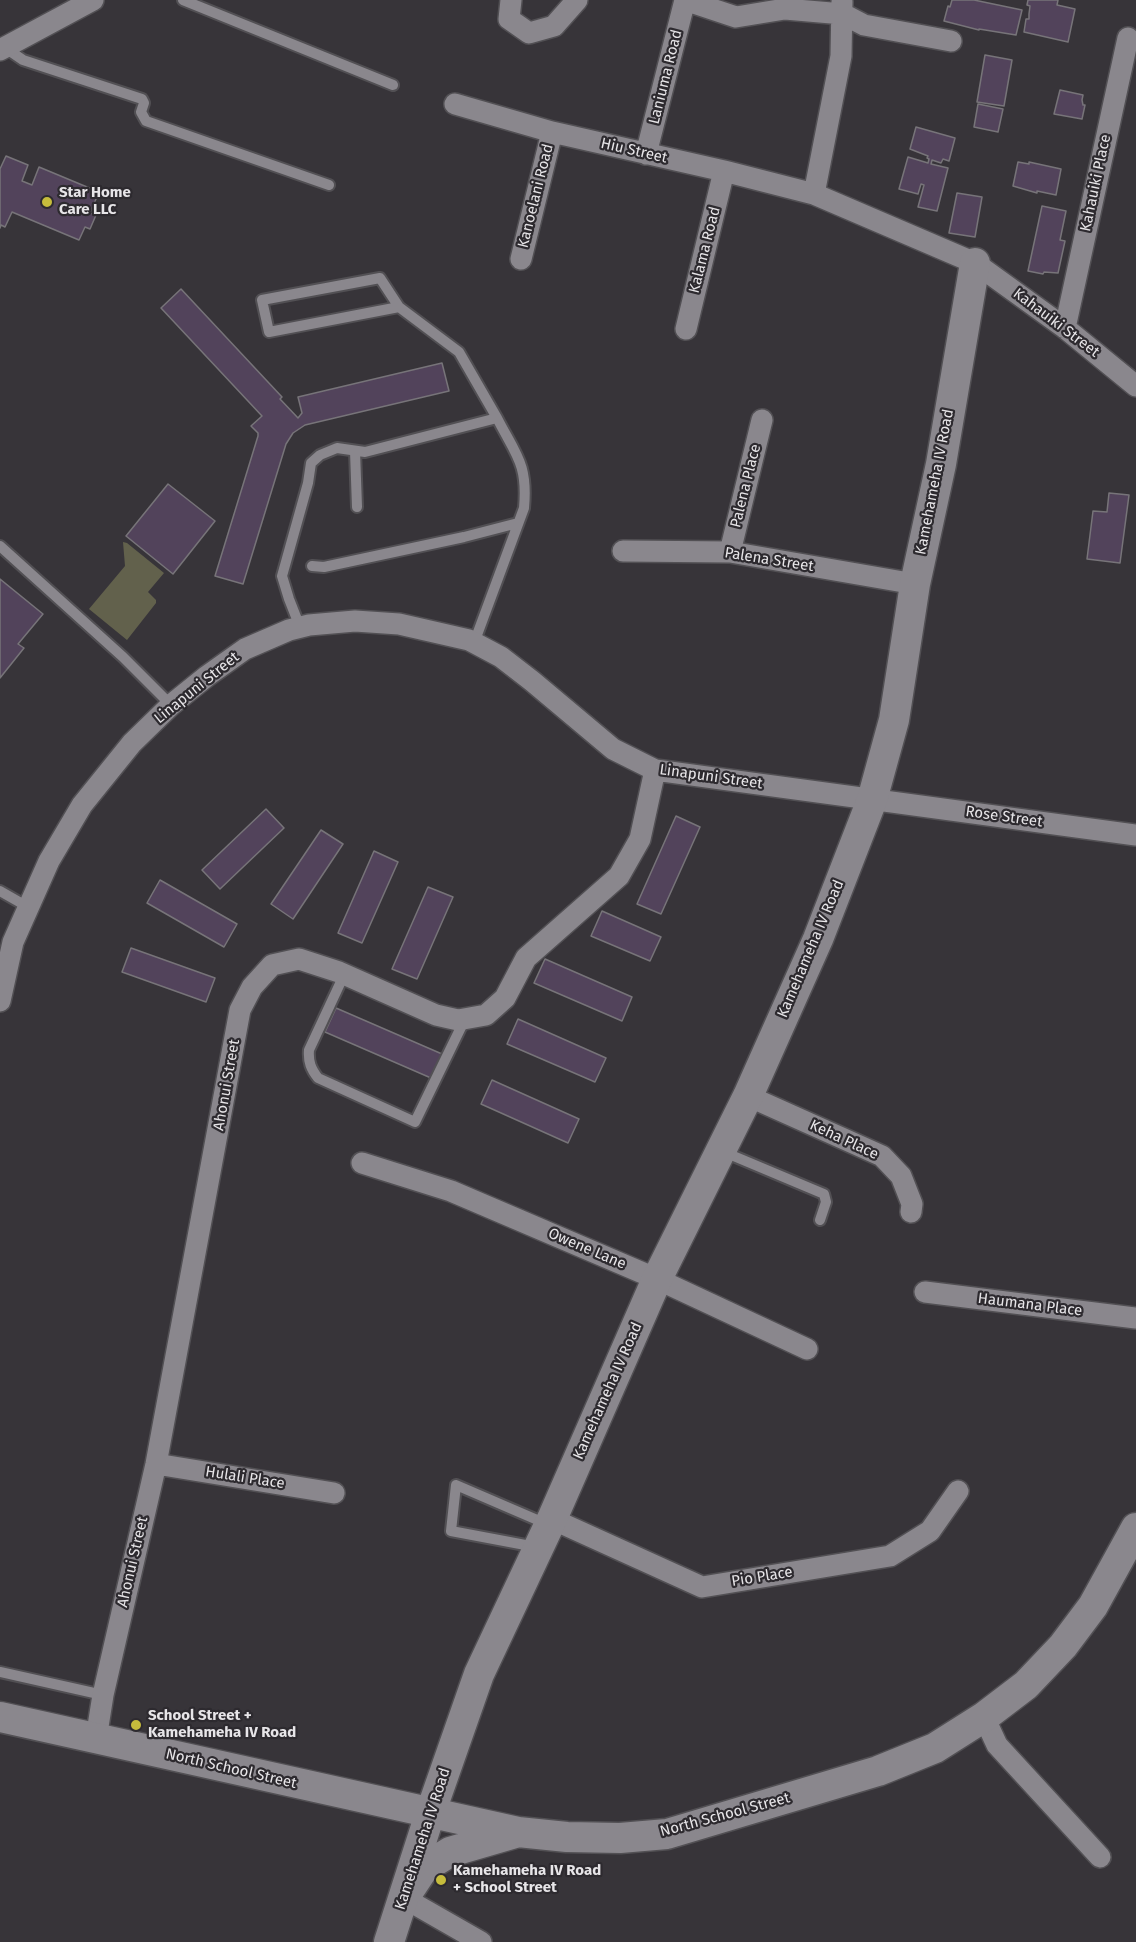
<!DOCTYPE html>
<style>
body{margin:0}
canvas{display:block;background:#373439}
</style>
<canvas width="1136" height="1942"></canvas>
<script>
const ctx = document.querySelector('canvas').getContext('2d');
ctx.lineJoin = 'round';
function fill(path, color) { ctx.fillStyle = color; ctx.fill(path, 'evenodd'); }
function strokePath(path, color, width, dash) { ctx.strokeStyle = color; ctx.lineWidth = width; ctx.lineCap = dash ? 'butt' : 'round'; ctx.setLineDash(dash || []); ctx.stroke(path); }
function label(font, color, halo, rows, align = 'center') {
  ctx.font = font + ' "Fira Sans",sans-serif'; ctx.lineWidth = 4.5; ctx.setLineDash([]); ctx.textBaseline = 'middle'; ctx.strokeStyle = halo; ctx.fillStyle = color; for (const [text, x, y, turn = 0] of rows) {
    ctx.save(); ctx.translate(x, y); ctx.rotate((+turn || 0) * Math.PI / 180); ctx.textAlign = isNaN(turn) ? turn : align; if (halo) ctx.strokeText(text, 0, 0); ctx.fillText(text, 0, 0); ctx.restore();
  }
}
const green = new Path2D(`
 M123,542L127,543L164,573L148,592L156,600V603L127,640L89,609L125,566Z`);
const building = new Path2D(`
 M952,0H974L1022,10L1016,35L979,29V30L944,21L948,6L950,7Z
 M1028,0H1058L1057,5L1075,9L1068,42L1024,32L1026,19H1029V14L1030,6L1027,5Z
 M985,55L1012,60L1004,106L977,102Z
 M1060,90L1083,95L1082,100L1083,105H1085L1082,119L1054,114Z
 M978,104L1003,109L998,132L974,127Z
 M916,127L955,138L949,161L943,159L941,163L932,160L931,164L948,168L937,211L918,207L924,185L921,184L918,194L899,189L908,157L928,163L929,159L927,158L928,156L910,149Z
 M6,156L28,165L22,181L32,185L39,167L99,192L90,213L96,215L90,229L85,227L79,240L12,212L5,227L1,225L0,228V169Z
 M1018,162L1029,164V162L1061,169L1056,195L1037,191V193L1013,186Z
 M957,193L982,197L975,237L949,233Z
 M1042,206L1066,211L1060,240L1065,241L1058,273L1044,272L1043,274L1028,271Z
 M181,289L282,397L280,399L298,418L302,413L298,397L442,363L449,391L305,425L293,433L286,444L243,584L215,576L258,436V433L251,426L262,416L161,308Z
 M168,484L215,521L173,574L126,536Z
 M1109,493L1129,495L1120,563L1087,559L1093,511L1107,512Z
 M0,579L43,614L18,644L24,648L0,678Z
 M266,809L284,828L220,889L202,870Z
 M676,816L700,827L661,914L637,904Z
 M321,830L343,844L293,919L271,904Z
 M374,851L398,862L362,943L338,933Z
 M160,880L237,924L224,947L147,903Z
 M428,887L453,897L417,979L392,969Z
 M602,911L661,937L650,961L591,936Z
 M131,948L215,978L206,1002L122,972Z
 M545,959L632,997L622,1021L534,983Z
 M336,1008L442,1054L431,1078L325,1032Z
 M518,1019L606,1058L595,1082L507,1044Z
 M492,1080L579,1119L568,1143L481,1104Z`);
const lane = new Path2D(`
 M183,0L393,85
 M4,47L23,60L142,99L144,103L141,112L146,121L329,185
 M399,307L269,332L262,300L380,278L399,307L459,352L497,418
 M355,451L357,507
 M0,546L123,657L171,705
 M312,566L324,567L464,537L518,523
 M300,627L289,599L282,576L308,483L311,463L320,455L337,448L365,452L497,418C516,455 528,464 524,508L474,643
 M0,891L28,907
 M344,975L309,1050C308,1062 311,1069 318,1078L415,1122L465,1019
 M724,1152L824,1194L826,1202L820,1220
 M536,1547L451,1531L456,1485L549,1525
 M0,1672L103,1695`);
const street = new Path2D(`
 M511,0L509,19L529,33L554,26L577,0
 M685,0L736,17L785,9L843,14L864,25L951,41
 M0,50L93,0
 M455,104L552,132L724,171L814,194L975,263L1065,328L1136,386
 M646,154L685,0
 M814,194L841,56L842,2
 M521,259L552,132
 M1065,328L1128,38
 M686,329L724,171
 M623,551L730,552L915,584
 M730,552L762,420
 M0,1001L13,942L49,861L82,805L132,743L171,705L207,676L245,649L289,630L309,625L355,621L399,624L469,640L501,657L532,681L613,749L655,770L1136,835
 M748,1096L882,1156L901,1176L912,1204L911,1212
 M362,1163L451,1191L657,1279L807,1349
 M925,1292L1136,1318
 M156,1464L334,1493
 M552,1519L702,1587L890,1556L930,1531L958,1491
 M984,1717L997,1745L1100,1857
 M96,1739L103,1695L156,1464L240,1010L252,987L272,965L299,959L339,972L436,1015L458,1020L486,1015L505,998L526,958L619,876L640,839L655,770
 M404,1898L481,1942`);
const secondary = new Path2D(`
 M0,1717L518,1832L567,1837L620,1838L667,1834L878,1771L935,1748L984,1717L1026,1685L1063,1646L1093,1606L1136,1528
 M410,1889L424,1868L450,1852L515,1833
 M389,1942L430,1814L479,1674L552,1519L657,1279L748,1096L818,939L872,800L894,720L915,584L941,464L975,263`);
const markers = [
 [47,202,6,"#c6bc3c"],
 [136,1725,6,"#c6bc3c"],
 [441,1880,6,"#c6bc3c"]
];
const streetNames = [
 ["Laniuma Road",666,77,-76],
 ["Hiu Street",634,151,13],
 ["Kahauiki Place",1096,183,-78],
 ["Kanoelani Road",536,196,-76],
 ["Kalama Road",705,250,-76],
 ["Kahauiki Street",1056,323,37],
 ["Kamehameha IV Road",935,482,-79],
 ["Palena Place",746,486,-76],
 ["Palena Street",769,560,9],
 ["Linapuni Street",197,688,-39],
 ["Linapuni Street",711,777,8],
 ["Rose Street",1004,817,8],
 ["Kamehameha IV Road",811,949,-67],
 ["Ahonui Street",227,1085,-80],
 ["Keha Place",844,1140,25],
 ["Owene Lane",587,1249,23],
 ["Haumana Place",1030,1305,7],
 ["Kamehameha IV Road",608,1391,-66],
 ["Hulali Place",245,1478,9],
 ["Ahonui Street",133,1562,-77],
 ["Pio Place",762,1577,-9],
 ["North School Street",231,1769,13],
 ["North School Street",725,1815,-15],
 ["Kamehameha IV Road",423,1839,-72]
];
const poiNames = [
 ["Star Home",59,193],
 ["Care LLC",59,210],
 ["School Street +",148,1716],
 ["Kamehameha IV Road",148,1733],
 ["Kamehameha IV Road",453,1871],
 ["+ School Street",453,1888]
];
fill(green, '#62614c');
fill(building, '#52435b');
strokePath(building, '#777479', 1.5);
strokePath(lane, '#525054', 14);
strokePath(street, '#525054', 24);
strokePath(secondary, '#525054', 33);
strokePath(lane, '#8a878d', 10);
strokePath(street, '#8a878d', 21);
strokePath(secondary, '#8a878d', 30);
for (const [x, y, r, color] of markers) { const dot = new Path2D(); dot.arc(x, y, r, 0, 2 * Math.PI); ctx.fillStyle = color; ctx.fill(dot); strokePath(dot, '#2d2a2f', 2); }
label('15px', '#e7e5e8', '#2d2a2f', streetNames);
label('bold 15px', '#e7e5e8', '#2d2a2f', poiNames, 'left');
</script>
